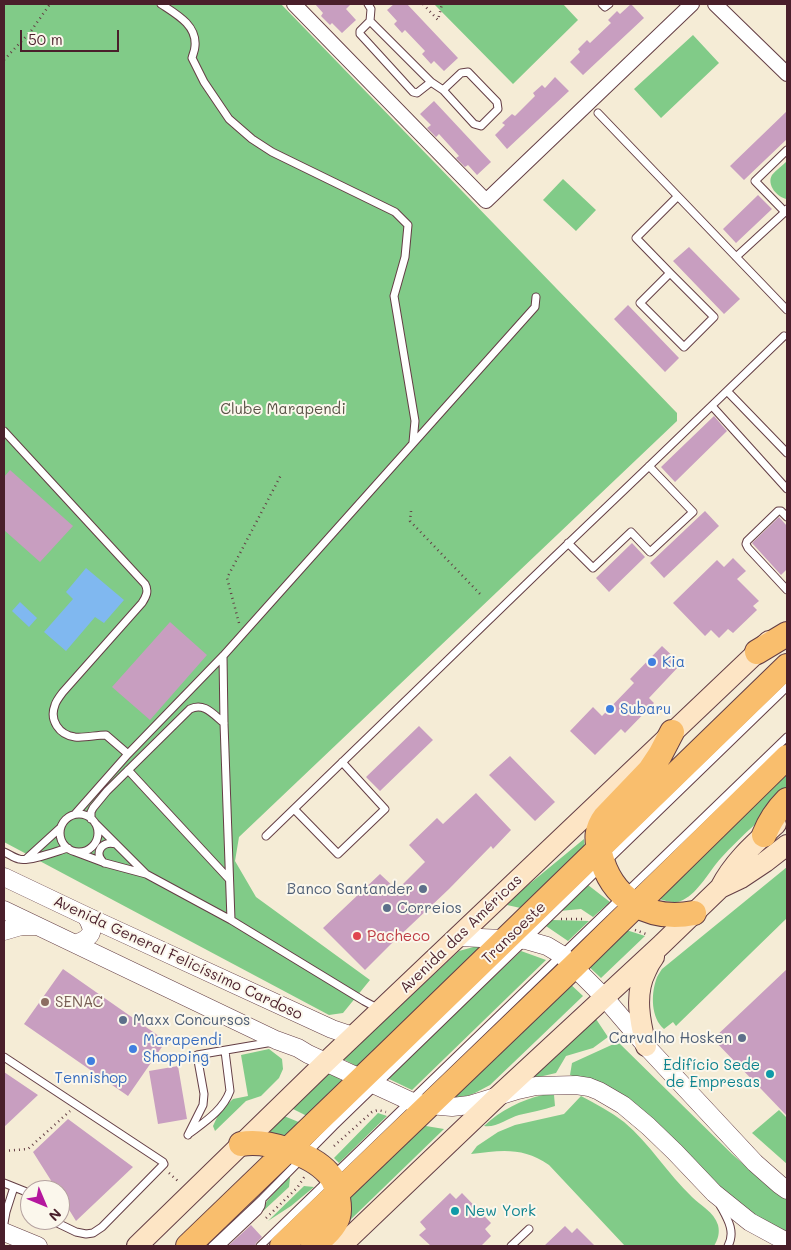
<!DOCTYPE html>
<meta charset="utf-8">
<style>
body{margin:0}
#map{position:relative;width:791px;height:1250px;overflow:hidden;background:#f5ecd6;font-family:Mali,sans-serif}
canvas{display:block}
.frame{position:absolute;inset:0;border:5px solid #4a1f2b;pointer-events:none}
.north{position:absolute;left:20px;top:1180px;width:50px;height:50px;box-sizing:border-box;background:#fbf7ec;border:1px solid #b4a19f;border-radius:50%;rotate:135deg;font-size:14px;font-weight:700;line-height:20px;text-align:center;color:#4a1f2b}
.north::after{content:'';display:block;margin:auto;width:18px;height:22px;background:#b5179e;clip-path:polygon(50% 0,100% 100%,50% 72%,0 100%)}
.scale{position:absolute;left:20px;top:30px;width:99px;height:22px;box-sizing:border-box;border:2px solid #4a1f2b;border-top:0;padding-left:6px;font-size:15px;line-height:18px;white-space:nowrap;color:#4a1f2b;-webkit-text-stroke:4px #fbf7ec;paint-order:stroke}
</style>
<div id="map">
<canvas width="791" height="1250"></canvas>
<div class="frame"></div>
<div class="north">N</div>
<div class="scale">50 m</div>
</div>
<script>
const ctx = document.querySelector('canvas').getContext('2d');
ctx.lineJoin = 'round';
function fill(path, color) { ctx.fillStyle = color; ctx.fill(path, 'evenodd'); }
function strokePath(path, color, width, dash) { ctx.strokeStyle = color; ctx.lineWidth = width; ctx.lineCap = dash ? 'butt' : 'round'; ctx.setLineDash(dash || []); ctx.stroke(path); }
function label(font, color, halo, rows, align = 'center') {
  ctx.font = font + ' Mali,sans-serif'; ctx.lineWidth = 4; ctx.setLineDash([]); ctx.textBaseline = 'middle'; ctx.strokeStyle = halo; ctx.fillStyle = color; for (const [text, x, y, turn = 0] of rows) {
    ctx.save(); ctx.translate(x, y); ctx.rotate((+turn || 0) * Math.PI / 180); ctx.textAlign = isNaN(turn) ? turn : align; if (halo) ctx.strokeText(text, 0, 0); ctx.fillText(text, 0, 0); ctx.restore();
  }
}
const green = new Path2D(`
 M4,4H281L677,413V421L239,837L235,861L256,897L370,980L343,1013L329,1015L4,842Z
 M434,4H563L578,20L513,84Z
 M693,35L719,63L661,118L634,89Z
 M787,161V199C778,198 766,185 772,175C776,170 783,165 787,161Z
 M563,179L596,210L576,231L543,200Z
 M787,769V794C766,815 741,836 721,858C709,871 699,892 683,900C673,905 663,900 653,897Z
 M584,839L585,850L525,909L507,905L516,895Z
 M787,867V918L676,1026L673,1022L664,1029C651,1018 651,995 656,980C657,976 660,972 662,969Z
 M588,885L610,902L593,917L581,909L559,911Z
 M552,920L589,921L568,941L546,926Z
 M620,928L645,936L601,978L585,963Z
 M477,946L481,950L360,1068L343,1059L459,951Z
 M521,951L546,960L412,1090L387,1078Z
 M567,981L583,996L490,1085L475,1093L462,1098L448,1096Z
 M594,1016L608,1037L593,1048L566,1056L556,1073L526,1080Z
 M618,1042L732,1154L760,1179L787,1196V1234L761,1221L578,1078L570,1075L572,1063Z
 M269,1049L282,1059L283,1069L279,1078L261,1096L246,1101L215,1131L213,1126L220,1111L233,1099L248,1096L241,1055Z
 M331,1070L344,1083L309,1117L291,1108Z
 M543,1095H554L555,1106C543,1110 531,1112 519,1115C508,1118 496,1128 484,1126C501,1110 521,1100 543,1095Z
 M581,1096C596,1104 611,1112 624,1122C650,1144 668,1174 692,1197C700,1205 714,1212 718,1225C720,1233 718,1239 714,1246H625L549,1165C523,1147 502,1150 471,1154L477,1146L498,1132L515,1125L564,1114Z
 M779,1110L787,1118V1164L752,1133Z
 M378,1113L387,1116L339,1163L334,1158Z
 M284,1116L301,1123L280,1144L264,1135Z
 M420,1125L444,1129L345,1225L347,1193Z
 M289,1176L290,1178L289,1187L261,1213L267,1201Z
 M304,1186L314,1187L291,1206L268,1221Z`);
const water = new Path2D(`
 M86,568L124,600L104,623L95,617L66,651L44,632L73,599L66,592Z
 M20,602L37,618L29,627L12,611Z`);
const building = new Path2D(`
 M315,4H351L346,9L356,20L342,33L332,23L330,25L321,16L323,13Z
 M394,4H407L458,58L444,71L434,61L431,64L422,54L425,51L405,30L402,33L394,24L397,21L387,10Z
 M631,4L644,18L583,75L570,62L580,52L578,49L587,40L590,43L611,23L608,20L617,11L620,14Z
 M555,77L569,91L507,149L495,135L505,125L502,123L512,114L515,116L535,96L533,93L542,85L545,88Z
 M434,101L491,162L477,175L468,165L465,167L456,158L459,156L439,134L436,137L427,128L431,125L420,114Z
 M787,111V139L744,180L730,166Z
 M758,195L772,209L736,243L723,229Z
 M689,247L740,299L724,314L673,261Z
 M628,305L679,358L665,372L614,319Z
 M714,416L727,431L675,482L661,467Z
 M10,470L73,526L40,562L4,530V477Z
 M705,511L719,526L664,578L650,563Z
 M779,517L787,526V569L781,575L752,543Z
 M632,543L645,557L609,592L596,578Z
 M733,558L746,571L737,579L759,601L753,606L757,610L733,633L728,629L719,638L711,630L705,636L673,603L717,560L724,567Z
 M170,622L207,655L150,720L112,687Z
 M662,646L681,664L649,698L654,703L625,733L621,729L595,755L570,731L593,707L602,716L634,683L630,679Z
 M419,726L433,740L380,791L366,777Z
 M510,756L555,802L535,821L489,775Z
 M476,793L511,830L493,849L491,846L449,889L391,944L365,970L323,928L380,874L397,890L425,862L409,845L437,818L443,824Z
 M63,969L166,1041L128,1096L24,1024Z
 M787,969V1116L713,1039Z
 M178,1066L187,1119L158,1124L149,1071Z
 M4,1072L38,1095L4,1127Z
 M68,1119L133,1167L76,1221L60,1195V1190H57L33,1152Z
 M450,1193L456,1199L462,1193L491,1223L485,1229L491,1236L481,1246H431L419,1235L426,1229L420,1222Z
 M251,1225L262,1237L256,1243L255,1246H228Z
 M565,1226L572,1233L577,1228L595,1246H544Z`);
const path = new Path2D(`
 M423,4L438,20L442,4
 M4,60L31,31L50,4
 M411,511L410,521L481,595
 M239,623L227,578L281,475
 M561,919H586
 M635,930L649,935
 M334,1146L372,1112L378,1110L386,1112
 M4,1151L28,1149L70,1111
 M169,1173L179,1182
 M266,1218L297,1188L305,1176`);
const service = new Path2D(`
 M161,4C176,14 197,25 195,46C195,50 193,54 192,58L204,82L229,119L252,139L272,152L395,212L408,225L405,257L394,296L415,421L413,442
 M368,4L371,9L370,21L360,31V34L413,92L417,93L431,82L370,21
 M602,4L605,7L609,4
 M431,82L443,90L474,124L481,126L498,109L497,102L468,72L461,73L443,90
 M598,113L787,310
 M787,150L755,181L785,212L787,209
 M736,257L785,212
 M670,273L714,317L684,347L640,303Z
 M670,273L636,238L677,197
 M727,391L787,453
 M712,406L787,489
 M4,431L145,584C149,591 146,597 142,603L63,692C60,696 56,701 55,705C49,720 59,735 75,737C85,738 96,735 106,735L128,754
 M787,517L781,511H778L747,541L746,544L748,548L787,590
 M568,543L593,568L631,532L650,552L693,512L649,466
 M223,656L224,723L231,920L364,1001L379,1009
 M128,770L229,879
 M294,809L338,854L385,809L342,762
 M75,814L128,754L223,656L535,307L536,297
 M60 833a19 19 0 1 1 38 0a19 19 0 1 1-38 0Z
 M91,819V812L93,808L107,791L190,709C204,702 213,714 224,723
 M95,823L146,874
 M266,836L552,559L643,472L784,336
 M73,851L105,863L146,874L231,920
 M4,852C9,854 14,858 19,859C29,862 57,851 68,848
 M26,859L60,828
 M104,863C93,853 102,840 116,844
 M4,1057L163,1162L164,1164L102,1227L93,1233L86,1234L76,1232L51,1220
 M190,1133C206,1121 223,1110 230,1091L225,1051
 M188,1135L203,1105L204,1094L197,1055L273,1042
 M4,1183L14,1187L6,1212L4,1223
 M14,1187L29,1193L30,1195
 M720,1205C727,1218 736,1231 728,1246
 M212,1246L262,1199L334,1126L787,687
 M221,1246L258,1211L261,1206L262,1200
 M260,1246L787,737
 M511,1246L529,1229`);
const minor = new Path2D(`
 M294,4L486,201L692,4
 M715,4L787,74`);
const tertiary = new Path2D(`
 M4,877L86,916L332,1029L353,1036
 M4,910L276,1040L298,1048L308,1054L410,1101L429,1105L452,1107L469,1105L518,1090L536,1086L576,1085L589,1087L599,1091L623,1105L648,1126L675,1152L714,1193L750,1222L787,1242
 M4,931L21,926H36
 M458,937L526,940L547,946L562,955L604,997L646,1046L755,1163L780,1185L787,1190
 M76,944C92,937 96,932 86,916
 M4,1232L38,1246`);
const secondary = new Path2D(`
 M720,888C734,861 754,844 776,824
 M646,1046C640,1022 634,994 646,971C648,966 651,961 654,957
 M137,1246L326,1062L769,641
 M341,1246L497,1097L661,945L720,888L741,878L765,862L787,845`);
const trunk = new Path2D(`
 M757,652L787,634
 M672,732L660,755L650,770L605,817C596,829 596,839 600,853C611,899 649,922 694,913
 M764,835C770,820 776,811 787,800
 M241,1144C266,1139 311,1154 328,1173C335,1180 337,1189 338,1198C339,1204 340,1211 338,1217C334,1229 322,1238 313,1246
 M188,1246C388,1053 588,861 787,666
 M282,1246L574,966L787,757`);
const markers = [
 [652,662,5,"#3f7fe0"],
 [610,709,5,"#3f7fe0"],
 [423,889,5,"#5c6f8a"],
 [387,908,5,"#5c6f8a"],
 [357,936,5,"#e0444e"],
 [45,1002,5,"#8d6e63"],
 [123,1020,5,"#5c6f8a"],
 [742,1038,5,"#5c6f8a"],
 [133,1049,5,"#3f7fe0"],
 [91,1061,5,"#3f7fe0"],
 [770,1074,5,"#0f9aa8"],
 [455,1211,5,"#0f9aa8"]
];
const parkNames = [
 ["Clube Marapendi",283,409]
];
const shopNames = [
 ["Kia",662,662],
 ["Subaru",620,709],
 ["Marapendi",143,1040],
 ["Shopping",143,1057],
 ["Tennishop",91,1078,"center"]
];
const serviceNames = [
 ["Banco Santander",413,889],
 ["Correios",397,908,"left"],
 ["Maxx Concursos",133,1020,"left"],
 ["Carvalho Hosken",732,1038]
];
const streetNames = [
 ["Transoeste",514,933,-44],
 ["Avenida das Américas",461,934,-44],
 ["Avenida General Felicíssimo Cardoso",178,958,25]
];
const healthNames = [
 ["Pacheco",367,936]
];
const educationNames = [
 ["SENAC",55,1002]
];
const cultureNames = [
 ["Edifício Sede",760,1065],
 ["de Empresas",760,1082],
 ["New York",465,1211,"left"]
];
fill(green, '#81cb88');
fill(water, '#80b8f0');
fill(building, '#c89ec0');
strokePath(service, '#643e45', 9);
strokePath(minor, '#643e45', 16);
strokePath(tertiary, '#643e45', 19);
strokePath(secondary, '#643e45', 22);
strokePath(trunk, '#643e45', 26);
strokePath(path, '#643e45', 2.5, [1, 4]);
strokePath(service, '#fff', 7);
strokePath(minor, '#fff', 14);
strokePath(tertiary, '#fff', 18);
strokePath(secondary, '#fde5c5', 20);
strokePath(trunk, '#f9be6d', 24);
for (const [x, y, r, color] of markers) { const dot = new Path2D(); dot.arc(x, y, r, 0, 2 * Math.PI); ctx.fillStyle = color; ctx.fill(dot); strokePath(dot, '#fbf7ec', 2); }
label('15px', '#5a5347', '#fbf7ec', parkNames);
label('15px', '#366cbe', '#fbf7ec', shopNames, 'left');
label('15px', '#4e5e75', '#fbf7ec', serviceNames, 'right');
label('15px', '#4a1f2b', '#fbf7ec', streetNames);
label('15px', '#be3a42', '#fbf7ec', healthNames, 'left');
label('15px', '#785e54', '#fbf7ec', educationNames, 'left');
label('15px', '#0d838f', '#fbf7ec', cultureNames, 'right');
</script>
